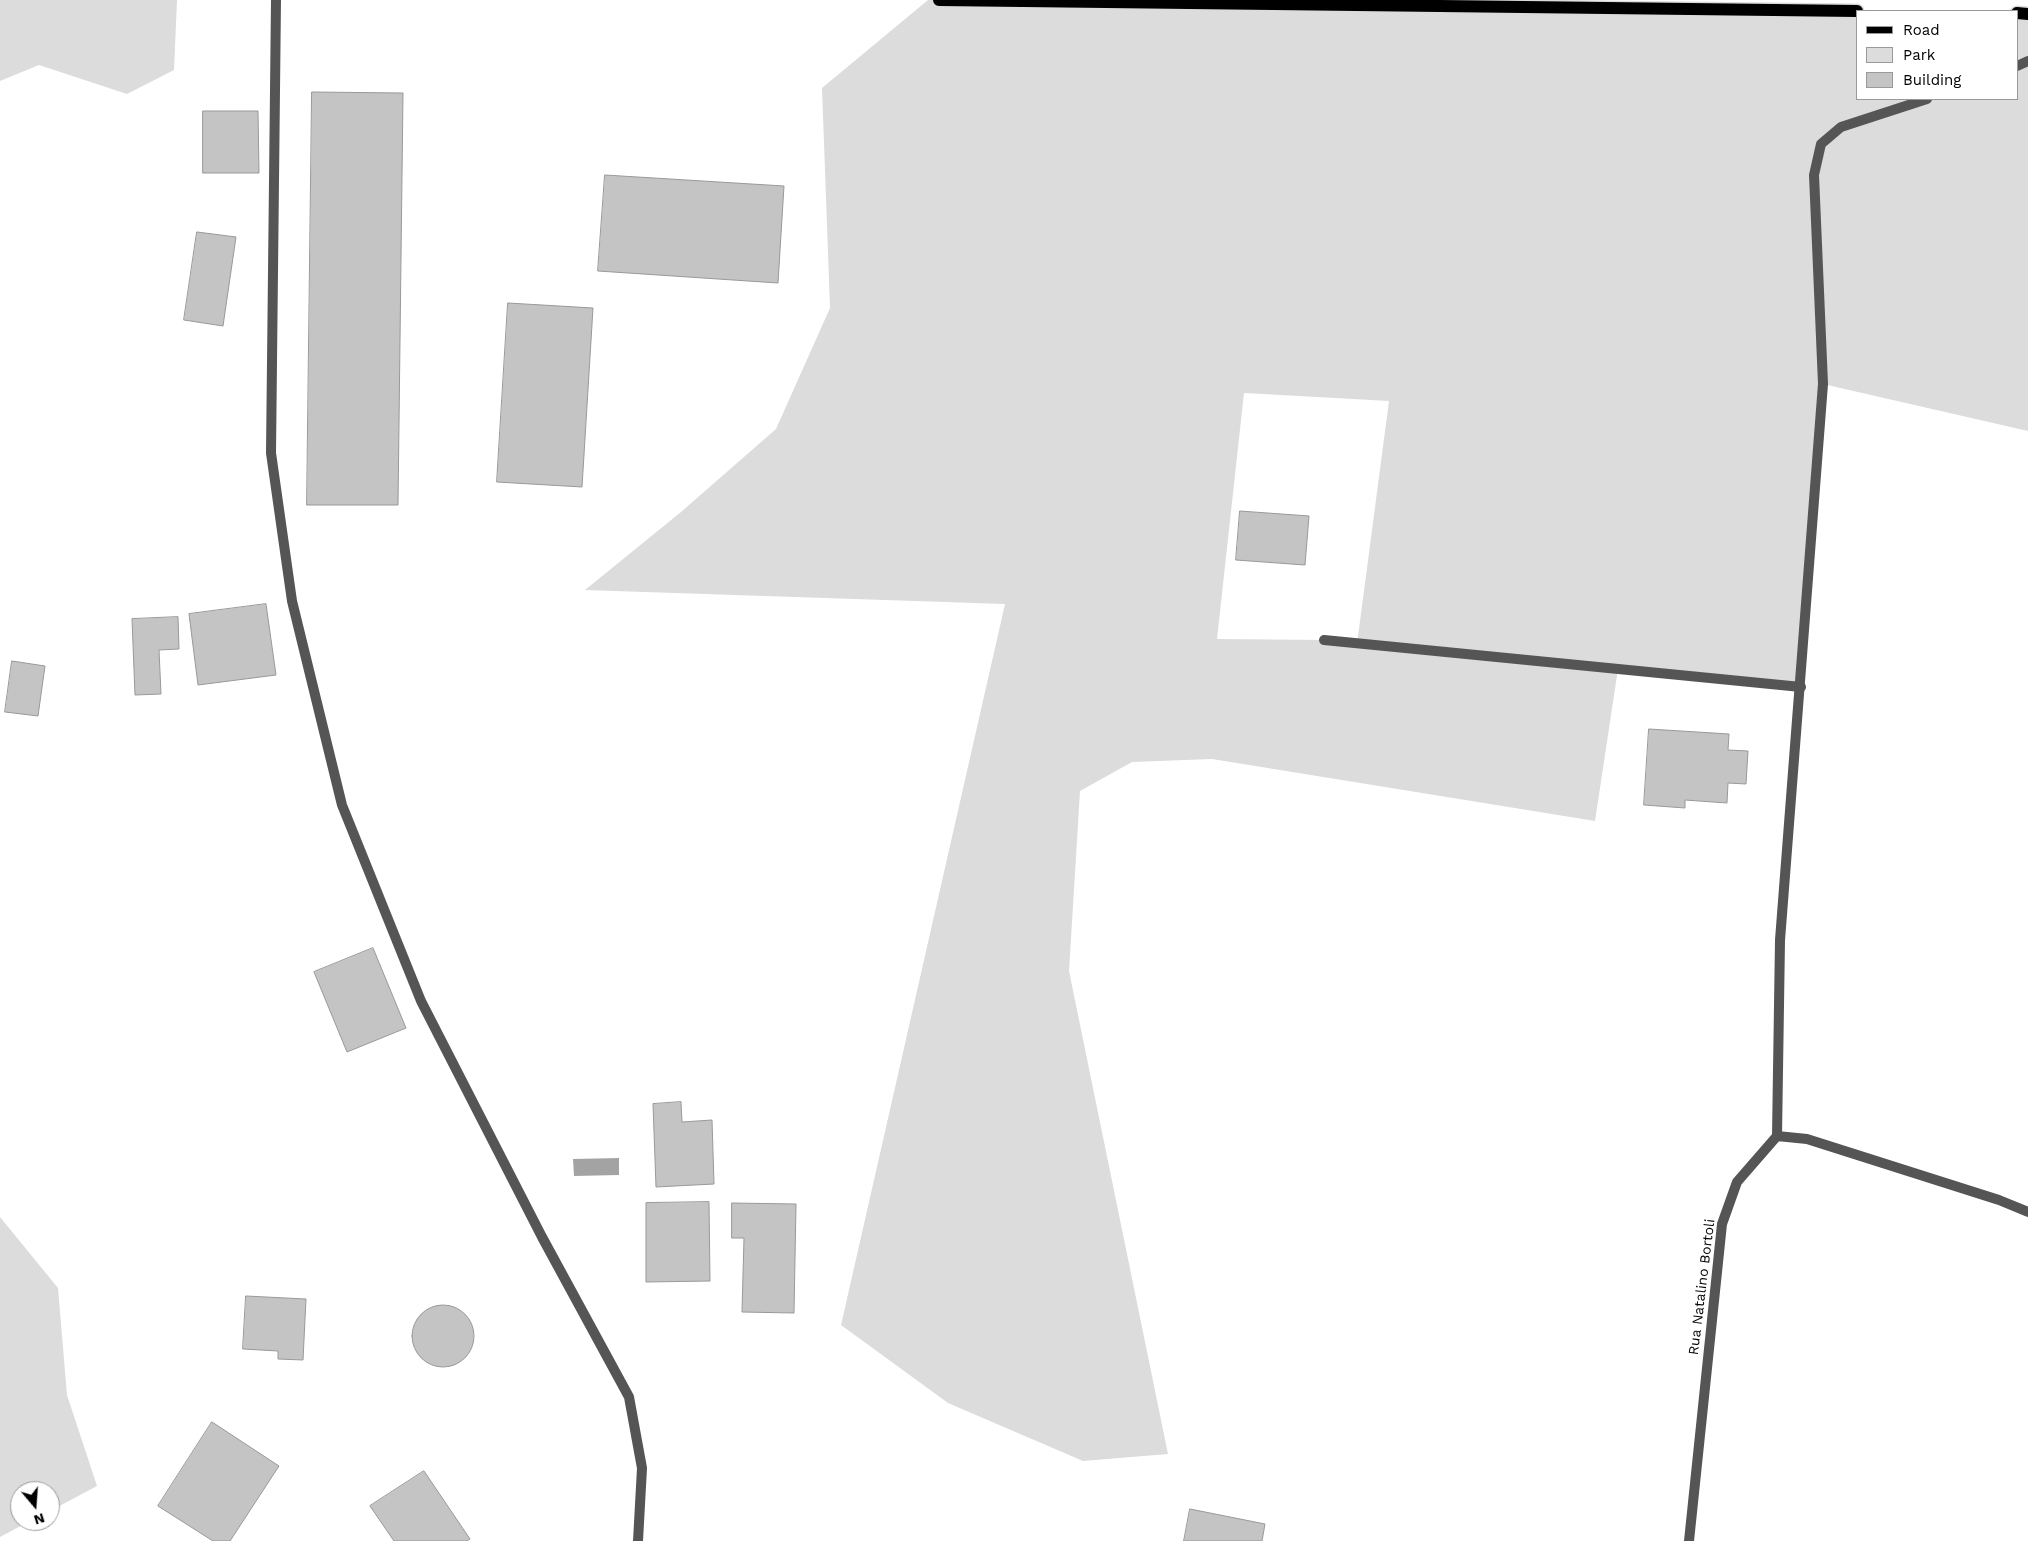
<!DOCTYPE html>
<style>
body{margin:0}
#map{position:relative;width:2028px;height:1541px;overflow:hidden;background:#fff;font-family:"Work Sans",sans-serif}
canvas{display:block}
.legend{position:absolute;left:1856px;top:10px;width:162px;height:90px;box-sizing:border-box;background:#fff;border:1px solid #999;margin:0;padding:6px 9px;list-style:none;font-size:15px;color:#000}
.legend li{display:flex;align-items:center;gap:10px;height:25px}
.legend b{width:25px;border:1px solid #999}
.north{position:absolute;left:10px;top:1481px;width:50px;height:50px;box-sizing:border-box;background:#fff;border:1px solid #999;border-radius:50%;rotate:162deg;font-size:14px;font-weight:700;line-height:20px;text-align:center;color:#000}
.north::after{content:'';display:block;margin:auto;width:18px;height:22px;background:#000;clip-path:polygon(50% 0,100% 100%,50% 72%,0 100%)}
</style>
<div id="map">
<canvas width="2028" height="1541"></canvas>
<ul class="legend">
<li><b style="height:6px;background:#000"></b>Road</li>
<li><b style="height:14px;background:#dcdcdc"></b>Park</li>
<li><b style="height:14px;background:#c4c4c4"></b>Building</li>
</ul>
<div class="north">N</div>
</div>
<script>
const ctx = document.querySelector('canvas').getContext('2d');
ctx.lineJoin = 'round';
function fill(path, color) { ctx.fillStyle = color; ctx.fill(path, 'evenodd'); }
function strokePath(path, color, width, dash) { ctx.strokeStyle = color; ctx.lineWidth = width; ctx.lineCap = dash ? 'butt' : 'round'; ctx.setLineDash(dash || []); ctx.stroke(path); }
function label(font, color, halo, rows, align = 'center') {
  ctx.font = font + ' "Work Sans",sans-serif'; ctx.lineWidth = 4; ctx.setLineDash([]); ctx.textBaseline = 'middle'; ctx.strokeStyle = halo; ctx.fillStyle = color; for (const [text, x, y, turn = 0] of rows) {
    ctx.save(); ctx.translate(x, y); ctx.rotate((+turn || 0) * Math.PI / 180); ctx.textAlign = isNaN(turn) ? turn : align; if (halo) ctx.strokeText(text, 0, 0); ctx.fillText(text, 0, 0); ctx.restore();
  }
}
const green = new Path2D(`
 M0,0H177L174,70L127,94L39,65L0,81Z
 M928,0L1857,11V99H2017V13L2028,14V431L1823,384L1801,687L1618,669L1595,821L1212,759L1132,762L1080,791L1069,971L1168,1454L1083,1461L948,1403L841,1325L1005,604L585,590L681,512L776,429L830,308L822,88ZM1244,393L1389,401L1357,644L1324,640L1217,639Z
 M0,1217L58,1288L67,1395L97,1486L50,1511V1491H20V1521H30L0,1537Z`);
const water = new Path2D(`
 M619,1158V1175L574,1176L573,1159Z`);
const building = new Path2D(`
 M312,92L403,93L398,505H307Z
 M203,111H258L259,173H203Z
 M605,175L784,186L778,283L598,271Z
 M197,232L236,237L223,326L184,320Z
 M508,303L593,308L582,487L497,482Z
 M1240,511L1309,516L1305,565L1236,560Z
 M266,604L276,675L198,685L189,614Z
 M178,617L179,649L159,650L161,694L135,695L132,619Z
 M12,661L45,666L38,716L5,712Z
 M1649,729L1729,734L1728,750L1748,751L1746,784L1728,783L1727,803L1685,800V808L1644,805Z
 M373,948L406,1028L347,1052L314,972Z
 M681,1102L682,1122L712,1120L714,1184L656,1187L653,1104Z
 M709,1202L710,1281L646,1282V1203Z
 M732,1203L796,1204L794,1313L742,1312L744,1238H732Z
 M246,1296L306,1299L303,1360L278,1359V1351L243,1349Z
 M412 1336a31 31 0 1 1 62 0a31 31 0 1 1-62 0Z
 M212,1422L279,1466L230,1541H213L158,1506Z
 M424,1471L470,1539L467,1541H394L370,1506Z
 M1190,1509L1265,1524L1262,1541H1184Z`);
const service = new Path2D(`
 M1324,640L1801,687`);
const minor = new Path2D(`
 M276,0L271,453L292,601L342,805L421,1001L542,1237L629,1397L642,1468L638,1541
 M2017,66L2028,61
 M1777,1136L1780,940L1823,384L1814,175L1821,144L1841,127L1927,99
 M1777,1136L1807,1139L1999,1200L2028,1212
 M1689,1541L1722,1224L1737,1182L1777,1136`);
const primary = new Path2D(`
 M939,0L1857,11
 M2017,13L2028,14`);
const streetNames = [
 ["Rua Natalino Bortoli",1702,1287,-83]
];
fill(green, '#dcdcdc');
fill(water, '#a3a3a3');
fill(building, '#c4c4c4');
strokePath(building, '#999', 1);
strokePath(primary, '#dbdbdb', 15);
strokePath(service, '#555', 10);
strokePath(minor, '#555', 10);
strokePath(primary, '#000', 12);
label('14px', '#000', '#fff', streetNames);
</script>
